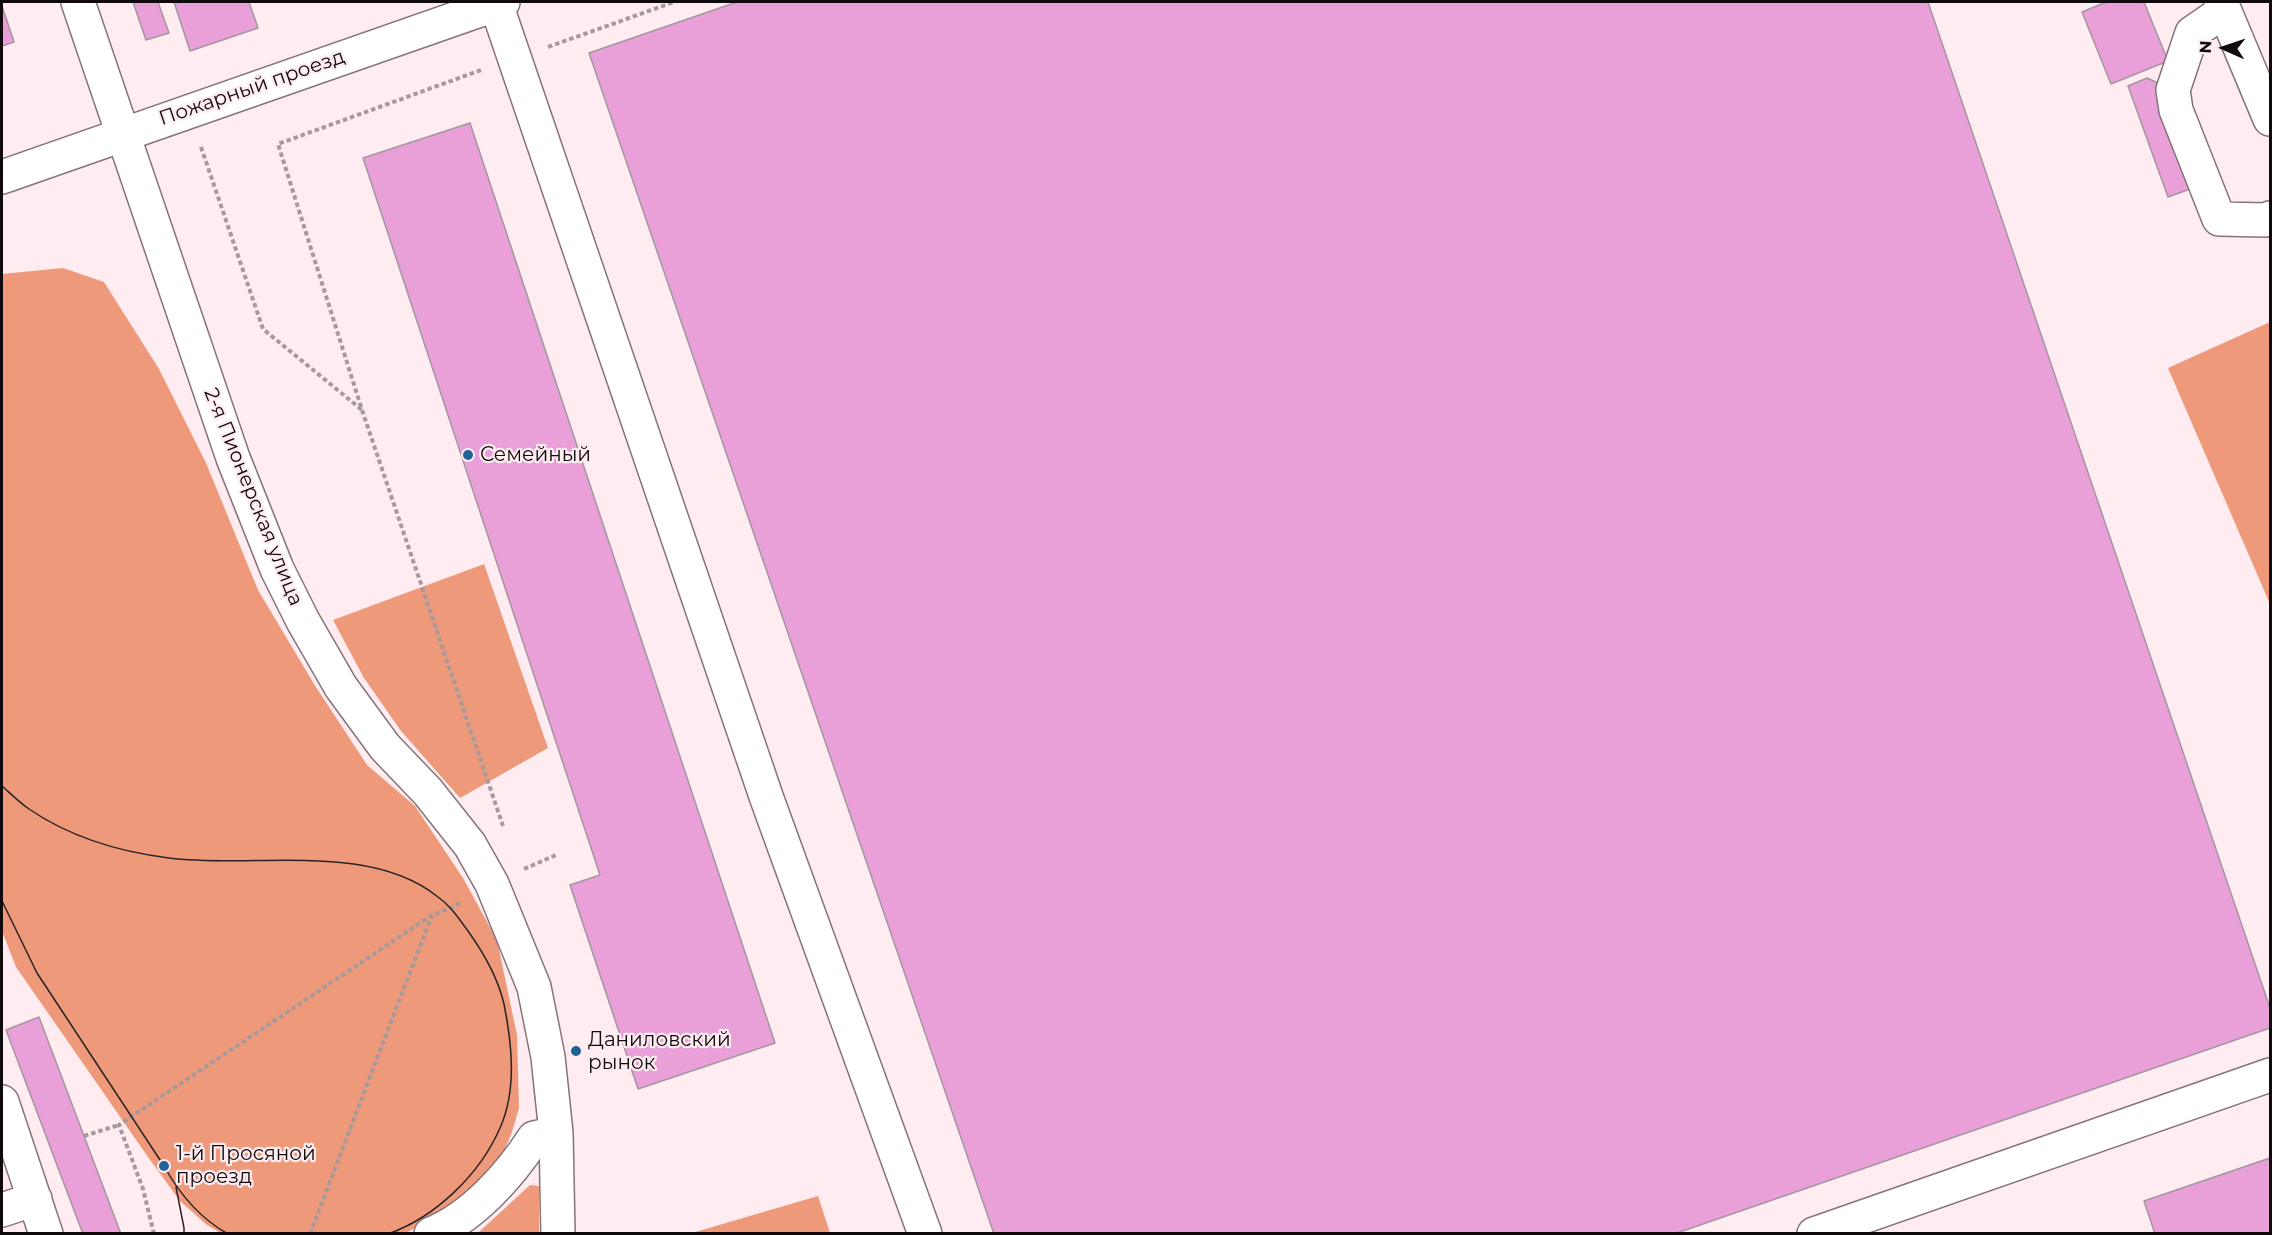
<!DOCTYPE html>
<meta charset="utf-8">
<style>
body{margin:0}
#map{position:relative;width:2272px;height:1235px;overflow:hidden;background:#feecf1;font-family:Montserrat,sans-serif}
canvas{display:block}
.frame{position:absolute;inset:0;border:3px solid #100a0c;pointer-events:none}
.north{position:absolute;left:2194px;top:18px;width:60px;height:60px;-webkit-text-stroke:4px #feecf1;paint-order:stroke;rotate:273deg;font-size:16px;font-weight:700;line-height:24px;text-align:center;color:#100a0c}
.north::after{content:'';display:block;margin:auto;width:21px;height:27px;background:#100a0c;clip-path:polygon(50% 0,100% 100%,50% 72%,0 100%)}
</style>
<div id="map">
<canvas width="2272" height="1235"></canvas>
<div class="frame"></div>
<div class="north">N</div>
</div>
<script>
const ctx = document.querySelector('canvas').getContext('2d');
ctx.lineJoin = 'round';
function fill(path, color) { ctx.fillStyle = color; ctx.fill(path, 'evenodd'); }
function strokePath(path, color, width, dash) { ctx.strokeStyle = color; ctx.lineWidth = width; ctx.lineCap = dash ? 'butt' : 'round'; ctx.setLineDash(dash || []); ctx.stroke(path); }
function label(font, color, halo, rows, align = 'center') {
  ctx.font = font + ' Montserrat,sans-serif'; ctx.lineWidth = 4.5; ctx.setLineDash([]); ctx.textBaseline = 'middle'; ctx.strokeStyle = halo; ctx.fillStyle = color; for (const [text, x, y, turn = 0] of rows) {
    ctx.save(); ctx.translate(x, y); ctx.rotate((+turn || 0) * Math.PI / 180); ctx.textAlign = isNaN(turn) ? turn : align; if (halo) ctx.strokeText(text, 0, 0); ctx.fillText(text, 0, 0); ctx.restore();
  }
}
const forest = new Path2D(`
 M63,268L104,282L159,369L206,463L258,590L314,684L367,765L415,806L463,878L497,940L517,1035L519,1108L512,1132L502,1156L476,1185L451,1207L406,1233H221L207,1225L180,1201L148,1157L16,967L2,931V274Z
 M2270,322V604L2168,368Z
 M484,564L548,748L460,798L401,731L364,678L333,620Z
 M530,1185L539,1186V1233H478Z
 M818,1196L830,1233H692Z`);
const building = new Path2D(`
 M133,2H158L169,33L146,40Z
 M174,2H249L258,28L190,51Z
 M737,2H1928L2270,1008V1028L1674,1234H994L589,53Z
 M2106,2H2144L2168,61L2111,84L2082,12Z
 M2,6L14,42L2,46Z
 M2147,78L2173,90L2204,184L2168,197L2128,86Z
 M470,123L775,1043L638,1089L570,885L600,875L363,158Z
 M39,1017L84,1136L121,1234H83L6,1030Z
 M2270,1158V1234H2155L2144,1201Z`);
const path = new Path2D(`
 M548,47L674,2
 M481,70L278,144L362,410L503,826
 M201,147L263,329L362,410
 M524,869L556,855
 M84,1136L119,1125
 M154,1234L143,1189L119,1125L432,915L451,908L461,902
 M310,1234L432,915`);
const minor = new Path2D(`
 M78,2L233,458L277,569L303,621L341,687L385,747L428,792L470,845L492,884L534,987L548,1057L556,1133L558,1234
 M496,4L767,799L925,1234
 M2224,11L2192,33L2173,90L2176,110L2219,219L2266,220L2270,218
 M2,177L503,2
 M2,1102L46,1234
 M2,1210L35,1199
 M431,1234C473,1217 510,1175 534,1138L556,1133
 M1814,1234L2270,1075`);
const major = new Path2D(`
 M2221,2L2270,119`);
const tram = new Path2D(`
 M2,786C11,794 20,803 29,809C70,837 121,852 169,858C254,869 368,841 438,897C451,906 459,919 468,931C483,952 498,978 504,1004C512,1044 517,1090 500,1128C480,1174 436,1217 388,1234
 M2,901L37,973L164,1166C179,1193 201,1219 228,1234
 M176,1187L184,1228V1234`);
const markers = [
 [468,455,6,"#216298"],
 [576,1051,6,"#216298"],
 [164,1166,6,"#216298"]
];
const streetNames = [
 ["Пожарный проезд",252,88,-19],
 ["2-я Пионерская улица",253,497,68]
];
const poiNames = [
 ["Семейный",480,455],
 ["Даниловский",588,1040],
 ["рынок",588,1063],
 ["1-й Просяной",176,1154],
 ["проезд",176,1177]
];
fill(forest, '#ee9979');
fill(building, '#e9a0d8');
strokePath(building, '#a3969f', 1.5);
strokePath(minor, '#847479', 36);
strokePath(major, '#847479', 36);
strokePath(path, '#a6999c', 4, [4.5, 3]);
strokePath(minor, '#fff', 33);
strokePath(major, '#fff', 33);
strokePath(tram, '#2a2325', 1.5);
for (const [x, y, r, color] of markers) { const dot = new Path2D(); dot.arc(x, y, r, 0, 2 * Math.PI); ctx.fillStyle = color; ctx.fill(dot); strokePath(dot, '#feecf1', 2); }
label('20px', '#100a0c', '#feecf1', streetNames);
label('20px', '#100a0c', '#feecf1', poiNames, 'left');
</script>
